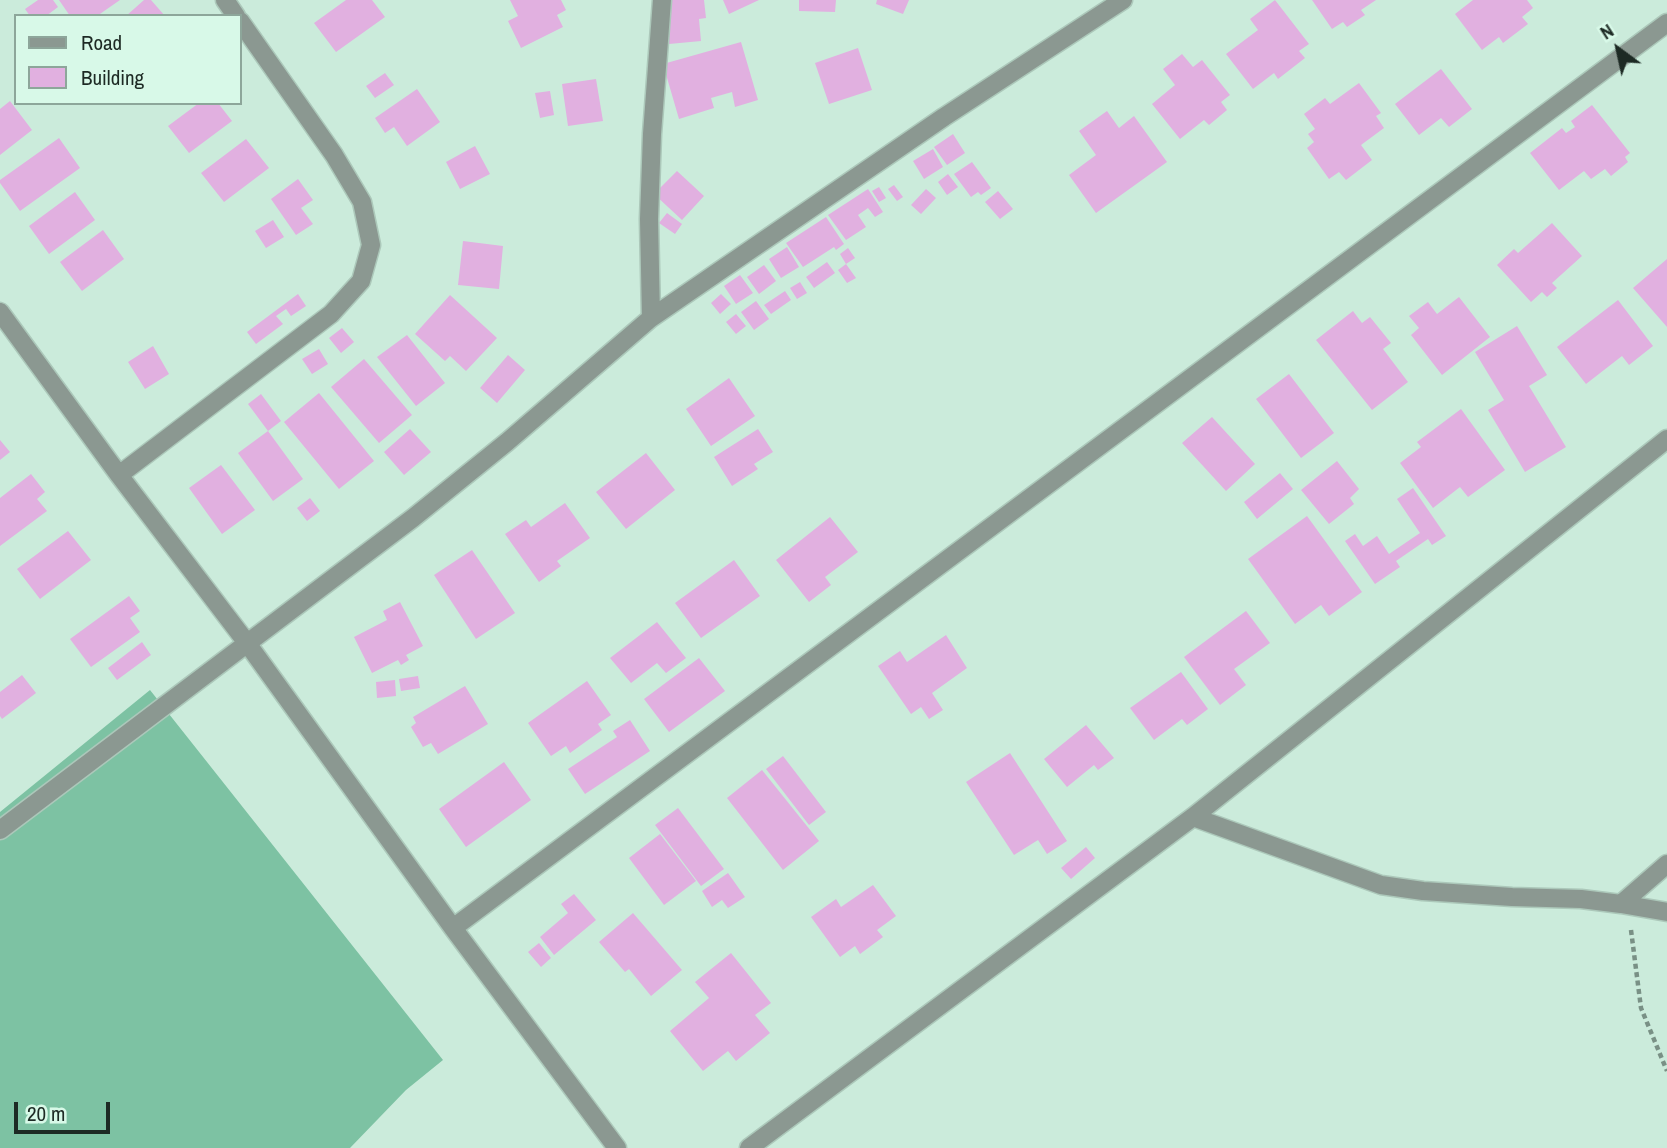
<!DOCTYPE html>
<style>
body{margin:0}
#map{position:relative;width:1667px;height:1148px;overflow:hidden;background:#cbebdb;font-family:"Archivo Narrow",sans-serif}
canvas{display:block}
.legend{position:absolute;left:14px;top:14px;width:228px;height:91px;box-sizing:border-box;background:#d8f9e8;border:2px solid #8da69a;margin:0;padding:9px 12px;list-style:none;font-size:21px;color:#1d2a24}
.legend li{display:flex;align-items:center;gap:14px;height:35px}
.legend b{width:35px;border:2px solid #8da69a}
.north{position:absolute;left:1583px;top:14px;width:70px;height:70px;-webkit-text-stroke:5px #d8f9e8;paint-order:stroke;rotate:327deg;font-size:19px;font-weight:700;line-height:28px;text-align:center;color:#1d2a24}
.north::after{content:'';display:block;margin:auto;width:24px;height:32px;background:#1d2a24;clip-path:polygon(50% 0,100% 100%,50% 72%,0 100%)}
.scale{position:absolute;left:14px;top:1102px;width:96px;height:32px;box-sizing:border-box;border:4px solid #1d2a24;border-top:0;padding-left:9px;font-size:21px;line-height:24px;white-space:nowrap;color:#1d2a24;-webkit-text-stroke:5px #d8f9e8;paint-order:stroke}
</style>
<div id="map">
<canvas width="1667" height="1148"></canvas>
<ul class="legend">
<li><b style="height:9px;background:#8b9891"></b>Road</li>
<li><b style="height:19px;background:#e1b0e0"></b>Building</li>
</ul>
<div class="north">N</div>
<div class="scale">20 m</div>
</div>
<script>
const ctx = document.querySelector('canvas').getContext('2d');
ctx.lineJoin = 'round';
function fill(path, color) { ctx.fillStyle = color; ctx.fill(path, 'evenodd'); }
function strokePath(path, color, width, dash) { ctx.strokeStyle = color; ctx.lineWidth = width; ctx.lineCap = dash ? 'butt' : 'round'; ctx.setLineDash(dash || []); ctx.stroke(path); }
const forest = new Path2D(`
 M150,690L443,1060L406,1090L350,1148H0V812Z`);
const building = new Path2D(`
 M38,0H53L58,7L46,16H30L25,9Z
 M59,0H120L97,16H70Z
 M144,0H151L165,16H126Z
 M346,0H372L385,17L336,52L314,23Z
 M510,0H561L566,10L557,15L563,27L521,48L508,21L518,16Z
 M667,0H704L706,18L699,19L701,41L669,44Z
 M723,0H759L729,14Z
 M799,0H836L835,12L799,11Z
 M877,0H909L903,14L876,4Z
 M1275,0L1309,44L1299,51L1305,58L1278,79L1274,73L1253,89L1226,54L1258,30L1250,19Z
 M1312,0H1376L1361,10L1365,15L1347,27L1343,22L1332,29Z
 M1473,0H1527L1533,8L1522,17L1528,24L1503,43L1499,37L1482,50L1455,14Z
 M741,42L758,100L735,107L732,92L711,98L714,108L679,119L663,64Z
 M858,48L872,90L829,104L815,63Z
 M1182,54L1193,67L1202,60L1230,95L1221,102L1227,110L1209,125L1204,120L1180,139L1152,104L1175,85L1163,69Z
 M1441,69L1472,109L1449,127L1441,118L1419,135L1395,104Z
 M385,73L394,85L375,98L366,86Z
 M596,79L603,121L568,126L562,84Z
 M1359,83L1381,113L1376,116L1384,128L1361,145L1372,160L1346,180L1339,172L1329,179L1307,148L1314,142L1308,134L1315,129L1304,114L1325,98L1330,104Z
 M417,89L440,122L407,146L394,127L385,133L375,118Z
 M550,91L554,115L540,118L535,93Z
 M10,101L32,130L0,155V109Z
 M199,103H218L232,121L189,153L168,126Z
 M1592,105L1630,153L1625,157L1628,162L1611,176L1605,169L1591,179L1584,171L1559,190L1530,153L1562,128L1566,133L1575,127L1571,121Z
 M1107,111L1119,128L1134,116L1167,162L1096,213L1069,175L1096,155L1079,131Z
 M953,134L965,153L947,165L934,147Z
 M59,138L80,168L20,211L0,183V180Z
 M246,139L269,168L224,202L201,173Z
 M475,146L490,174L460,189L446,162Z
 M933,149L943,167L924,179L913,161Z
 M972,162L991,188L981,195L978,192L971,197L954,174Z
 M677,171L704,196L682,220L654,194Z
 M948,174L958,187L947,195L938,182Z
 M298,179L313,200L301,208L313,224L296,235L271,199Z
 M894,185L903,197L897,201L888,189Z
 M879,187L886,198L879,202L872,191Z
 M868,189L883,212L875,217L868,208L858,215L866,227L846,240L828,215Z
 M926,189L936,198L921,214L911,205Z
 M998,191L1013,209L1000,219L985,202Z
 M75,192L95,220L49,254L29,226Z
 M667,213L682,224L675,234L659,223Z
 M826,217L844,244L836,250L834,247L803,267L786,243Z
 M273,220L284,237L266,248L255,231Z
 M1552,223L1582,256L1552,283L1557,288L1547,297L1542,292L1531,302L1497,265L1514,249L1518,253Z
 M103,230L124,259L82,291L60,262Z
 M463,241L503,246L499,289L458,285Z
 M787,247L799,267L781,278L769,259Z
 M848,248L855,258L846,264L856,278L847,283L838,270L846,264L840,254Z
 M1667,259V327L1633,288Z
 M827,262L835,273L814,288L806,277Z
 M764,265L776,281L759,294L747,277Z
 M740,275L753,293L736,304L724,286Z
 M800,282L807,293L797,299L790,288Z
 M785,291L791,300L771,314L764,305Z
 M298,294L306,306L291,316L286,309L276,316L283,324L256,344L247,332Z
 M721,294L731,304L720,314L711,303Z
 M450,295L497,338L466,371L450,356L445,361L415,334Z
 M1459,297L1490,337L1442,375L1411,335L1419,328L1409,316L1428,302L1437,314Z
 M1618,300L1653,346L1629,365L1622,356L1586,384L1557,347Z
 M756,301L769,319L754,330L741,312Z
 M1353,311L1362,323L1370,317L1391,343L1383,349L1408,382L1372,410L1316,340Z
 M736,314L746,326L736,334L726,322Z
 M1517,326L1547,375L1529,386L1566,447L1525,472L1488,410L1504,400L1475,352Z
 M342,328L354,342L341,353L329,338Z
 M407,335L445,383L416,406L377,357Z
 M153,346L169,374L145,389L128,362Z
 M319,349L328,364L312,374L302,359Z
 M508,355L525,370L497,403L480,388Z
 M364,359L412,415L379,443L331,387Z
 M1289,374L1334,433L1301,458L1256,399Z
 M729,378L755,416L711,446L686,409Z
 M319,393L374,461L339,489L284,422Z
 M261,394L281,421L268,431L248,404Z
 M1461,409L1505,470L1468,497L1460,487L1433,508L1400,463L1421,447L1417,442Z
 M1212,417L1255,464L1226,491L1182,443Z
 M410,429L431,452L404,475L384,452Z
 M758,429L773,452L754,464L758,469L732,486L714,457Z
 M268,431L303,479L273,501L238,453Z
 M0,440L10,452L0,460Z
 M646,453L675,490L626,529L596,492Z
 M1337,461L1359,489L1350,498L1354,504L1329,524L1301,490Z
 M221,465L255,510L222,534L189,488Z
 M1280,473L1293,489L1257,519L1244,502Z
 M31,474L45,492L37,499L47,511L0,546V498Z
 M1413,488L1446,536L1432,545L1428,539L1396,561L1400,567L1375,584L1345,541L1355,534L1363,546L1377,536L1389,554L1420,533L1397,499Z
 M310,498L320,511L307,521L297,508Z
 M565,503L590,538L557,561L561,566L539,582L505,534L526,520L531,527Z
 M1307,516L1362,592L1329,616L1321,605L1295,624L1248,559Z
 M830,517L858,552L825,577L831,585L809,602L776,560Z
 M68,531L91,560L40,599L17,569Z
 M472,550L515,613L476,639L434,575Z
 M734,560L760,596L701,638L675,603Z
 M129,596L140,611L130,618L140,632L91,667L70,639Z
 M400,602L423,646L406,655L409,660L401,665L398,660L372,673L354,637L387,620L383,611Z
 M1246,611L1270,643L1234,669L1246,685L1220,705L1184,657Z
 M657,622L686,658L666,673L657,663L631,683L610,658Z
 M946,635L967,668L932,693L943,710L929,719L921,707L911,714L878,666L900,651L907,662Z
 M142,642L151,655L117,680L108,668Z
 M699,658L725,691L669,732L644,699Z
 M1181,672L1208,709L1187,725L1182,719L1154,740L1130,708Z
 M22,675L36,693L2,719L0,716V692Z
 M418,676L420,688L401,691L399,679Z
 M395,680L396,696L377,698L376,682Z
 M587,681L611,715L598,724L602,730L570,753L566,746L551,756L528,723Z
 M465,686L488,724L438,754L431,743L423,747L411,727L416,723L413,717Z
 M630,720L650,751L585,794L568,769L617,737L613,731Z
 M1086,725L1114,758L1098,770L1094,765L1067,787L1044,759Z
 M1010,753L1067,841L1047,854L1038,840L1014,855L966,782Z
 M783,756L826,812L809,825L766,769Z
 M504,762L531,800L466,847L439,809Z
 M762,770L819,841L783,870L727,798Z
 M678,808L724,869L701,886L655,825Z
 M660,834L696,881L664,905L629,858Z
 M1086,847L1095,858L1071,879L1061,868Z
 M728,873L745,897L728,908L722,900L712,907L702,891Z
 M873,885L896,916L877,930L883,937L860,954L855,946L840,957L811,917L836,899L841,907Z
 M574,894L596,920L554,955L540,937L568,913L561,904Z
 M633,913L682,970L651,996L629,969L625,972L599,942Z
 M539,943L551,958L541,967L528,952Z
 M731,953L771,1003L755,1015L770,1033L736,1061L728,1051L703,1071L670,1031L709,998L695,982Z`);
const path = new Path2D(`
 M1631,930L1641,1008L1667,1071`);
const minor = new Path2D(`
 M225,0L236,16
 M0,312L119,475L247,643L453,928L617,1148
 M651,318L649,219L652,134L662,0
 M119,475L331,314L361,281L371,245L362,202L334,155L240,21
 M1193,817L1381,885L1423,891L1512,897L1581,899L1621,904L1667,912
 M0,830L413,518L507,442L651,318L944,117L1123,0
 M1621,904L1667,864
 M453,928L1667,23
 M749,1148L1193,817L1667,439`);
fill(forest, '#7dc2a3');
fill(building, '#e1b0e0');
strokePath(minor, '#acc8ba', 21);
strokePath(path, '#799085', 4.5, [5, 3.5]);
strokePath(minor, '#8b9891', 18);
</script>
